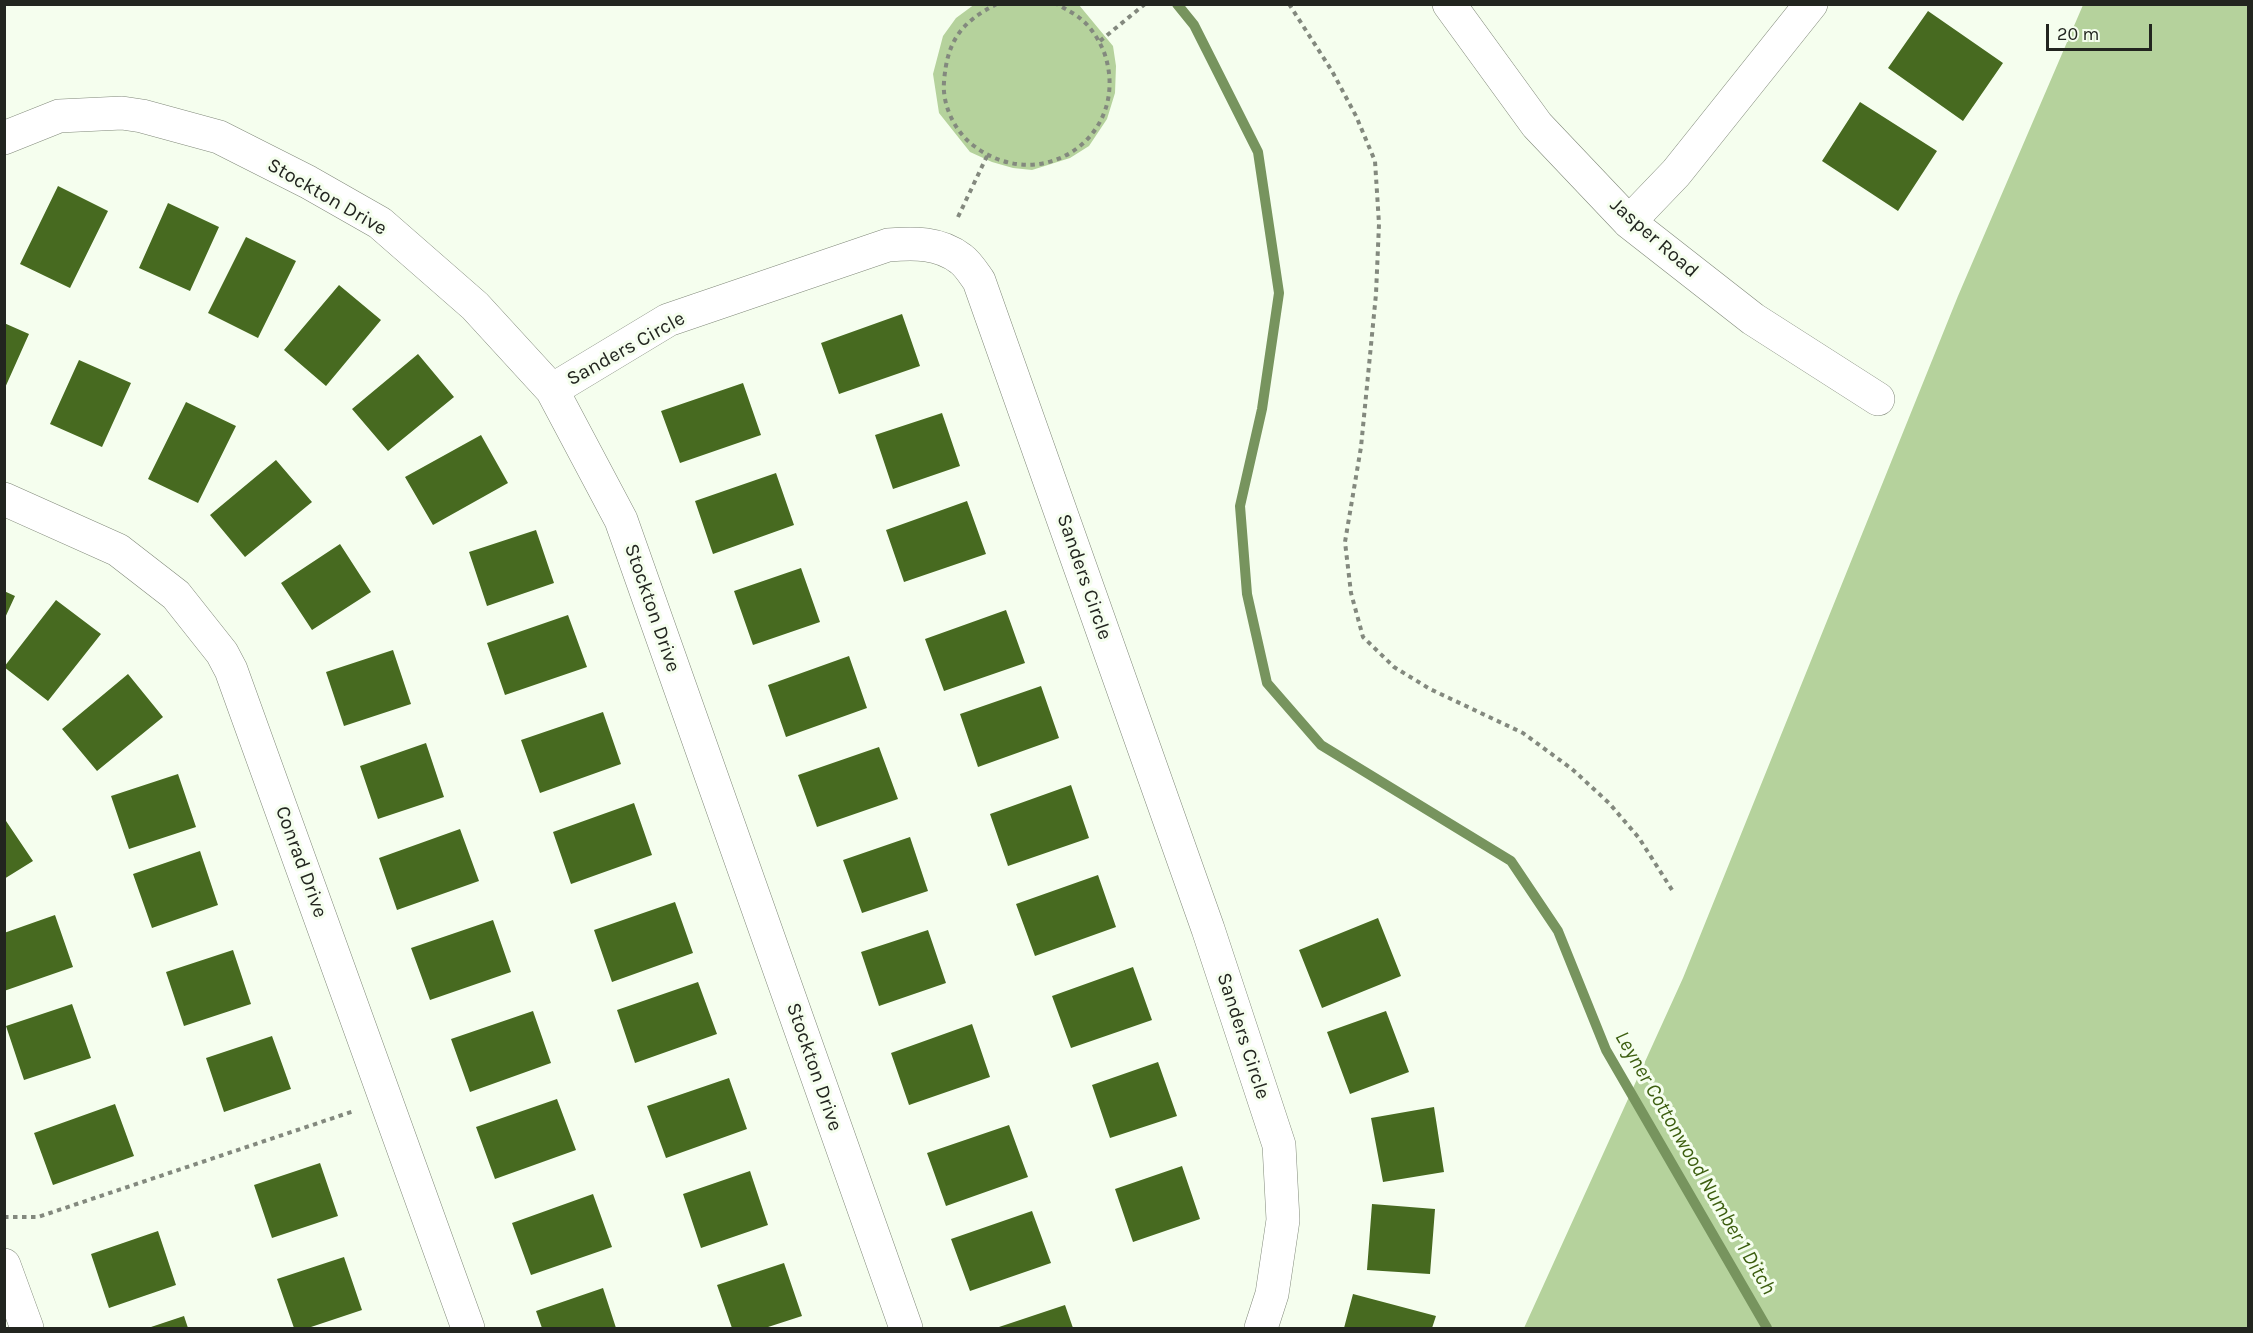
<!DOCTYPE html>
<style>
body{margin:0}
#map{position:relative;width:2253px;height:1333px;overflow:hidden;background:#f5feee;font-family:Karla,sans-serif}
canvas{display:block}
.frame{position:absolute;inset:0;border:6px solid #22251f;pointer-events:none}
.scale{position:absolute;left:2046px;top:24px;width:106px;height:27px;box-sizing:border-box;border:3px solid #22251f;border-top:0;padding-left:8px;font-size:18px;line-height:21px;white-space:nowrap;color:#22251f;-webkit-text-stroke:4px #f5feee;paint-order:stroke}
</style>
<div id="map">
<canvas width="2253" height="1333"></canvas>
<div class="frame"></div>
<div class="scale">20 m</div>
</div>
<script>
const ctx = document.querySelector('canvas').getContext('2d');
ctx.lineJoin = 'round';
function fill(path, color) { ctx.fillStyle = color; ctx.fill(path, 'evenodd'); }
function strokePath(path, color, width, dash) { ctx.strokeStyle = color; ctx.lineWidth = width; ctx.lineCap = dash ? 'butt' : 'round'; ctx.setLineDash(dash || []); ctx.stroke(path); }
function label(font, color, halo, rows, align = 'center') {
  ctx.font = font + ' Karla,sans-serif'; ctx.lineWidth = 6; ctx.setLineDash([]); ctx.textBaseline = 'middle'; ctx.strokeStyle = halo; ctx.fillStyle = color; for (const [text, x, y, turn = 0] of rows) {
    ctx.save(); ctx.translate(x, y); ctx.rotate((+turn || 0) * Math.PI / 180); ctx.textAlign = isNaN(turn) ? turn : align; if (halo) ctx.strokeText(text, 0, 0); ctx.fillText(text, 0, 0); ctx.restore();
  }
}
const green = new Path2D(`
 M975,4L1079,5L1113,46L1116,66L1115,93L1107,119L1089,146L1070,158L1032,170L1013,168L992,162L970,152L939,113L933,74L943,36L956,18Z
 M2083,5H2248V1328H1524L1683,978L1958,296Z`);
const stream = new Path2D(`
 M1177,4L1194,25L1258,152L1279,293L1262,409L1240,506L1247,594L1267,683L1321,745L1511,861L1558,931L1606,1050L1767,1328`);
const building = new Path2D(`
 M1928,11L2003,63L1963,121L1888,68Z
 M1860,102L1937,151L1898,211L1822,161Z
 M58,186L108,211L70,288L20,264Z
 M168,203L219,227L190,291L139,268Z
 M246,237L296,261L258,338L208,313Z
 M339,285L381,320L326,386L284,350Z
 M902,314L920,366L839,394L821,343Z
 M4,323L29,334L4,390Z
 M418,354L454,397L388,451L352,409Z
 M79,360L131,383L102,447L50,424Z
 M743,383L761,435L680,463L661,411Z
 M186,402L236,426L198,503L148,479Z
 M942,413L960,466L893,489L875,435Z
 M481,435L508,483L433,525L405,477Z
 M276,460L312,502L245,557L210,515Z
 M776,473L794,525L713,554L695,501Z
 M967,501L986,554L904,582L886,530Z
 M536,530L554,583L487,606L469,552Z
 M340,544L371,592L312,630L281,583Z
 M801,568L820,622L753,645L734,591Z
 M4,591L15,596L4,620Z
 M56,600L101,634L48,701L4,667Z
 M1006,610L1025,663L944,691L925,639Z
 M568,615L587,667L505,695L487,643Z
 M393,650L411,704L344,726L326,672Z
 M849,656L867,708L786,737L768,685Z
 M128,674L163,717L97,771L62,729Z
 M1041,686L1059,738L978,767L960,714Z
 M603,712L621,764L540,793L521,740Z
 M426,743L444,797L378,819L360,766Z
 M879,747L898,799L817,827L798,775Z
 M178,774L196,827L129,849L111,796Z
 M1071,785L1089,838L1008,866L990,814Z
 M634,803L652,855L571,884L553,832Z
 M4,818L33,861L4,879Z
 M460,829L479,881L397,910L379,858Z
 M910,837L928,891L862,913L843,860Z
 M200,851L218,905L152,928L133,874Z
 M1098,875L1116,927L1035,956L1016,904Z
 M675,902L693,953L612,982L594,930Z
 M55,915L73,967L4,991V933Z
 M1378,918L1401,976L1322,1008L1299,950Z
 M493,920L511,972L430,1000L411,948Z
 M928,930L946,983L879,1006L861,952Z
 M233,950L251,1004L184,1026L166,972Z
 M1133,967L1152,1020L1071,1048L1052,996Z
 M698,982L717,1034L635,1063L617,1010Z
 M72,1004L91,1058L24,1080L6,1026Z
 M533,1011L551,1063L470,1092L451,1039Z
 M1386,1011L1409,1072L1350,1094L1327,1032Z
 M972,1024L990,1077L909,1105L891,1053Z
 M272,1036L291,1089L224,1112L206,1058Z
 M1158,1062L1177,1116L1110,1138L1092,1085Z
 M729,1078L747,1129L666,1158L647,1106Z
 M557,1099L576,1150L495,1179L476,1127Z
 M115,1104L134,1156L53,1185L34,1133Z
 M1434,1107L1444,1172L1383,1182L1371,1118Z
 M1009,1125L1028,1177L946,1206L927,1153Z
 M320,1163L338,1216L272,1238L254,1185Z
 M1182,1166L1200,1219L1133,1242L1115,1189Z
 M750,1171L768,1225L701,1248L683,1194Z
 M593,1194L612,1247L531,1275L512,1223Z
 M1372,1204L1435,1209L1430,1274L1367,1270Z
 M1032,1211L1051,1263L970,1291L951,1239Z
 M158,1231L176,1285L109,1308L91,1254Z
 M344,1257L362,1310L308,1328H294L277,1279Z
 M784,1263L802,1316L765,1328H732L717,1285Z
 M603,1288L616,1328H542L536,1311Z
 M1353,1294L1436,1316L1432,1328H1344Z
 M1065,1305L1073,1328H996Z
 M184,1316L188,1328H148Z`);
const path = new Path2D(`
 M997,4C961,22 947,41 944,82C942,105 955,132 974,146C1043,198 1133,134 1104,52C1099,40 1091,27 1081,19C1074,13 1065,9 1057,4
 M1289,4L1332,71L1356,116L1375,161L1379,224L1376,294L1361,447L1345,542L1351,593L1363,637L1394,667L1430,689L1523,733L1572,769L1609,803L1639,838L1674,893
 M1100,41L1145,4
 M958,217L987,156
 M4,1217H38L354,1111`);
const minor = new Path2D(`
 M1449,4L1537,125L1629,222L1753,319L1878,399
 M4,138L59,116L122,113L142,116L219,137L308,182L380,223L475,306L552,390L621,520L906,1328
 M1629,222L1676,173L1811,4
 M552,390L668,320L888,245C914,243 939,242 961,259C968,264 974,274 979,281L1208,929L1279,1145L1283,1220L1272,1294L1261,1328
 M4,499L118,550L176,595L222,653L231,670L468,1328
 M4,1265L27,1328`);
const streetNames = [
 ["Stockton Drive",327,197,30],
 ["Jasper Road",1654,238,41],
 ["Sanders Circle",626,349,-29],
 ["Sanders Circle",1084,577,71],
 ["Stockton Drive",652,608,71],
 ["Conrad Drive",301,862,70],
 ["Sanders Circle",1243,1036,72],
 ["Stockton Drive",814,1067,71]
];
const waterNames = [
 ["Leyner Cottonwood Number 1 Ditch",1695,1163,60]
];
fill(green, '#b5d29c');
strokePath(stream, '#77945e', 10);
fill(building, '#476a20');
strokePath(minor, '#81897a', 34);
strokePath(path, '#83897e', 4, [4.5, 4.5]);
strokePath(minor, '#fff', 33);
label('20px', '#22251f', '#f5feee', streetNames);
label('italic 21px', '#3c5e0f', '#f5feee', waterNames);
</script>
